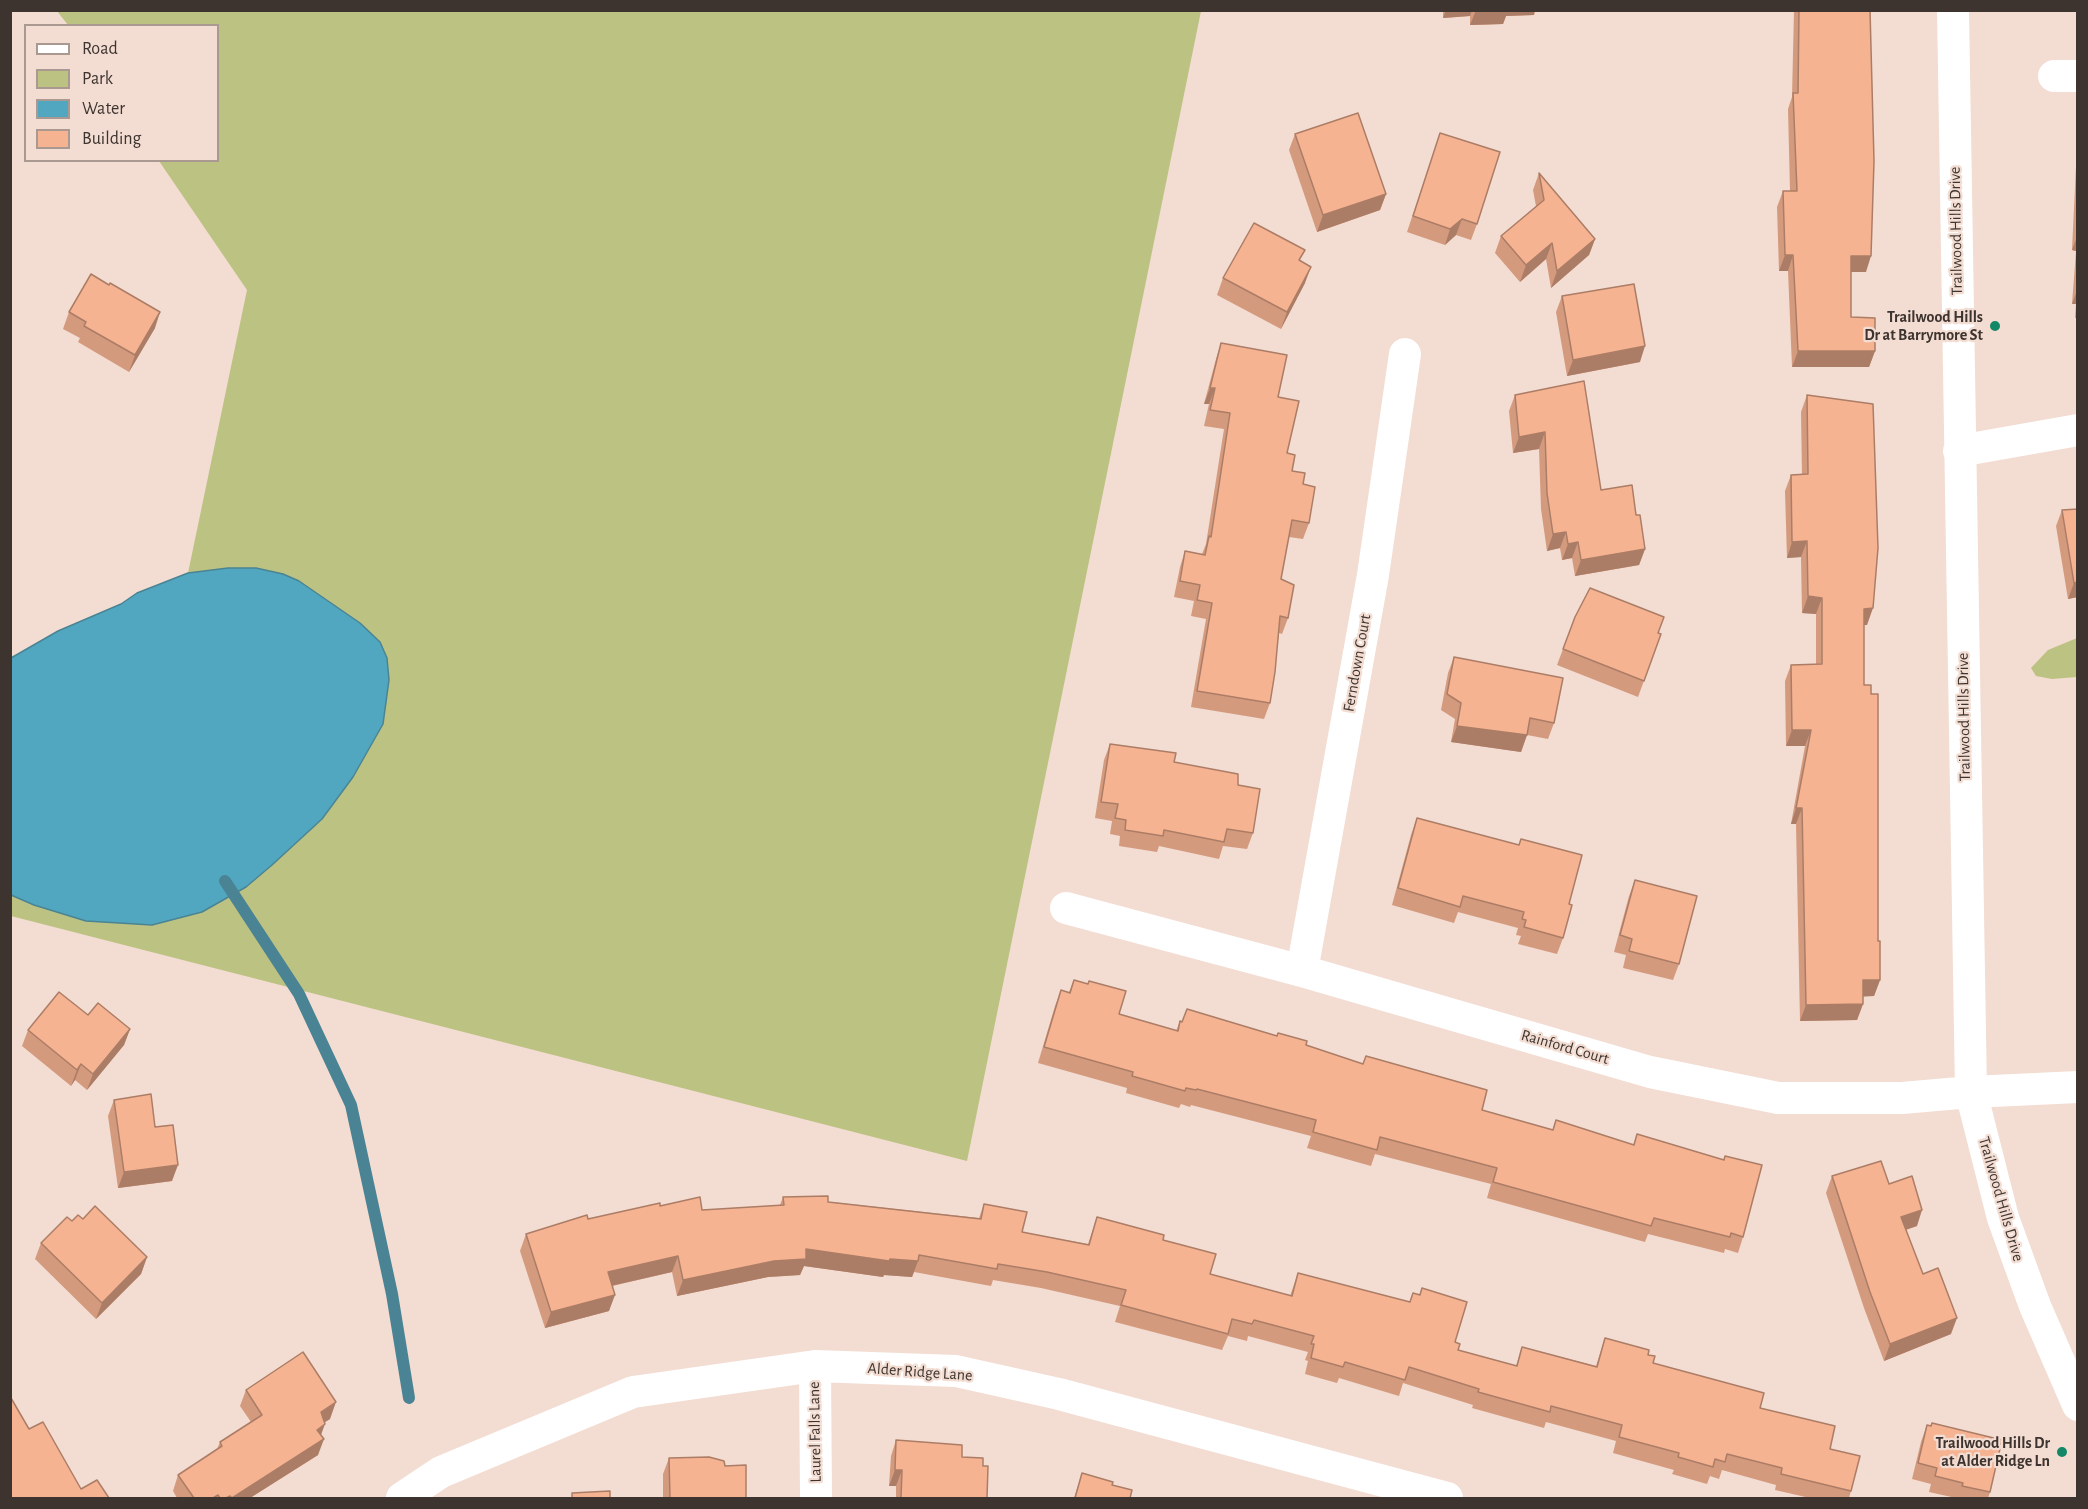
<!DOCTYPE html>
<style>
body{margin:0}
#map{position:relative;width:2088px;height:1509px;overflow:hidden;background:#f3dcd1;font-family:"Alegreya Sans",sans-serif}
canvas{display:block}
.frame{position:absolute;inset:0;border:12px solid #3d3430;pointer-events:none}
.legend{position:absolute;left:24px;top:24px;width:195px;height:138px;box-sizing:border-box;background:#f3dcd1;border:2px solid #aa9991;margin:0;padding:8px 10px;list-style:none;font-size:18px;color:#3d3430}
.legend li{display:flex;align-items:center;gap:12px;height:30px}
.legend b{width:30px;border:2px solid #aa9991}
</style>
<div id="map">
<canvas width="2088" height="1509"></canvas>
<div class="frame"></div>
<ul class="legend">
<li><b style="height:8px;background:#fff"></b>Road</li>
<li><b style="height:16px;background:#bcc282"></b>Park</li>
<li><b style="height:16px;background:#50a7bf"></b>Water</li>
<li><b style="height:16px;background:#f6b392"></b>Building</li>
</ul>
</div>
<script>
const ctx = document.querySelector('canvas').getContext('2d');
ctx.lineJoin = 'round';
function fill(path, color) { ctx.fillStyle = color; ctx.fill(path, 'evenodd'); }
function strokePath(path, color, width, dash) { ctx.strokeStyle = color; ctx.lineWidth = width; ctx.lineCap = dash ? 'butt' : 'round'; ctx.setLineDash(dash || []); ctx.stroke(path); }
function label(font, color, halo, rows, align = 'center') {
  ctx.font = font + ' "Alegreya Sans",sans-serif'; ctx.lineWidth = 4.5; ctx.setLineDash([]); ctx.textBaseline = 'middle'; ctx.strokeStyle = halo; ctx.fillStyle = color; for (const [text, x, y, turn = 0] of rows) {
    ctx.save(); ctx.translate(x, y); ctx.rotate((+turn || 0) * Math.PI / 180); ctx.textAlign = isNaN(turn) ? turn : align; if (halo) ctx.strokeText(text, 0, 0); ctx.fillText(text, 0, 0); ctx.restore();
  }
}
const green = new Path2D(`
 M57,11H1201L967,1161L11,916L10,895L34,905L234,894L246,887L322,819L353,777L383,724L256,568H228L188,573L247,290L159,161L218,160V26L68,25Z
 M2077,638V677L2052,679L2036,676L2031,668L2048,650Z`);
const water = new Path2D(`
 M228,568H256L283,574L299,581L360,623L380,642L387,658L389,680L383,724L353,777L322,819L272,865L246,887L202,912L152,925L86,921L34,905L11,895V658L58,631L121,604L137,593L188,573Z`);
const stream = new Path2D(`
 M225,881L299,994L351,1105L392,1294L409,1398`);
const street = new Path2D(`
 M1953,10L1971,1092L2003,1218L2035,1306L2078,1405
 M2054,76H2078
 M1959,451L2078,430
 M1066,908L1302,971L1650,1072L1778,1098H1902L1971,1092L2078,1087
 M1302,971L1373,575L1405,354
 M815,1366L816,1498
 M402,1498L441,1472L633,1392L815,1366L956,1371L1059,1394L1447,1498`);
const wall = new Path2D(`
 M1443,10H1535L1534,15L1506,16L1503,24L1470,25V16L1443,18Z
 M1794,10H1870L1866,272H1851V317L1875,351L1869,367H1792L1788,271H1779L1777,207L1783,191H1790L1788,109L1792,97Z
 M1440,133L1477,224L1471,240L1456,235L1445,245L1407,232Z
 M1295,134L1386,194L1380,210L1317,232L1289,150Z
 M2078,142V318H2075L2076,304H2072L2076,251L2072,250L2077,145Z
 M1539,173L1595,239L1589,255L1551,288L1546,259L1520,282L1495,253L1501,236L1536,206L1533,190Z
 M1300,261L1305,283L1281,329L1217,295L1223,278Z
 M1562,296L1640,362L1567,376L1556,312Z
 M69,312L155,328L129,372L78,342L80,338L63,329Z
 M1221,343L1278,397L1287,453L1292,471L1303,484L1309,523L1303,539L1289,537L1281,579L1288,618L1282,634L1279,633L1270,703L1264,719L1191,707L1206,619L1191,616L1194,601L1174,597L1180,567L1185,551L1202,554L1206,544L1224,429L1204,426L1209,404H1204L1216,359Z
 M1515,395L1601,490L1636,515L1645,549L1639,565L1575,576L1572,558L1562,560L1560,548L1547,551L1541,509L1539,449L1513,453L1509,411Z
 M1807,395L1867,625H1864V685L1880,980L1874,996H1863V1004L1857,1020L1800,1021L1796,824H1791L1805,746H1786L1785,681L1791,665L1816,664V614L1802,613L1801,557L1787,558L1785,491L1791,475H1802L1801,412Z
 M2062,510L2078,597L2068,599L2056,526Z
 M1575,617L1661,634L1638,697L1557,665Z
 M1454,657L1554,723L1548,739L1527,735L1521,752L1451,742L1455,719L1441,710L1448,673Z
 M1110,744L1174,762L1238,785L1253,833L1247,849L1223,846L1219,859L1159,846L1157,852L1119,846L1120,836L1110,834L1112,821L1095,818L1104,760Z
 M1417,818L1519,845L1521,839L1569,904L1563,938L1557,954L1518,944L1521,936L1516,935L1518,928L1458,912L1454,923L1392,905L1411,835Z
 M1635,880L1679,964L1673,980L1623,968L1626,955L1614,952L1629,896Z
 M1074,980L1119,1014L1176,1031L1180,1021L1306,1045L1482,1110L1553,1130L1556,1120L1633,1145L1637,1134L1743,1237L1738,1253L1725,1249L1724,1253L1648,1234L1645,1242L1487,1198L1491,1184L1375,1154L1371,1166L1307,1148L1311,1136L1191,1105L1190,1107L1181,1104L1179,1108L1126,1093L1127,1088L1038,1063L1055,1006L1061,990L1069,992Z
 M88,1015L130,1029L124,1045L87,1090L75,1080L71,1086L22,1046L28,1030Z
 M114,1100L155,1127L172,1181L118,1188L108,1116Z
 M1832,1176L1917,1226L1906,1230L1923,1274L1951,1334L1884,1361L1864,1308L1826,1193Z
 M783,1197L979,1218L984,1204L1022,1232L1088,1244L1097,1217L1163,1240L1210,1274L1290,1296L1298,1273L1410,1302L1419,1295L1422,1288L1455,1342L1458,1350L1516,1366L1522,1347L1596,1366L1605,1338L1648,1355L1653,1363L1760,1408L1830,1449L1851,1491L1849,1498H1810L1775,1490L1776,1485L1722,1470L1719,1479L1710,1476L1707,1484L1672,1474L1674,1470L1613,1453L1616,1441L1546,1422L1544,1428L1472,1408L1473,1405L1403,1383L1399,1396L1339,1378L1337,1383L1305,1374L1308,1361L1305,1360L1308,1352L1248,1336L1247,1341L1228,1336L1222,1350L1115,1322L1120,1306L1041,1288L993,1280L991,1286L914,1272L912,1277L884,1275L883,1277L804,1266L800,1275L768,1277L677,1296L672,1272L612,1286L609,1311L545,1328L520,1251L526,1234L588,1219L660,1206L702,1210L780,1205Z
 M83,1219L147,1257L141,1274L96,1319L35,1259L41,1243L72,1221Z
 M246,1390L330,1419L325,1422L321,1435L318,1455L250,1498H177L173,1491L178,1475L217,1449L220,1442L251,1422L240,1406Z
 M1927,1425L1990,1492L1988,1498H1956L1929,1492L1931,1484L1912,1479L1921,1442Z
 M896,1440L962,1457L983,1466L987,1498H896V1486H889L891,1456Z
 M669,1458L725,1466L746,1498H663V1474Z
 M1082,1473L1112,1485L1130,1498H1074Z`);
const shadedWall = new Path2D(`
 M1446,10H1472L1470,16L1443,18Z
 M1476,10H1535L1534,15L1506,16L1503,24L1470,25Z
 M1386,194L1380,210L1317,232L1323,215Z
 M1462,219L1456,235L1445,245L1450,229Z
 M2078,234V247L2076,251L2072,250Z
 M1595,239L1589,255L1551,288L1557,271Z
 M1552,243L1546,259L1520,282L1526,265Z
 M1785,255H1793L1788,271H1779Z
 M1851,256H1871L1866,272H1846Z
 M1311,267L1305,283L1281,329L1287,312Z
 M2078,288V298L2076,304H2072Z
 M160,312L155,328L129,372L135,355Z
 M1645,346L1640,362L1567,376L1573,360Z
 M1798,351H1875L1869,367H1792Z
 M1210,388H1215L1209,404H1204Z
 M1545,432L1539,449L1513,453L1519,437Z
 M1566,532L1560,548L1547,551L1553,534Z
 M1807,541L1801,557L1787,558L1792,542Z
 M1578,542L1572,558L1562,560L1568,544Z
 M1645,549L1639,565L1575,576L1581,560Z
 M2078,582V597L2068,599L2074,583Z
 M1808,596L1822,598L1816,614L1802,613Z
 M1873,608L1867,625H1858L1864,609Z
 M1457,726L1527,735L1521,752L1451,742Z
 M1792,730H1811L1805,746H1786Z
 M1796,808H1802L1796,824H1791Z
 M1863,980H1880L1874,996L1857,997Z
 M1863,1004L1857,1020L1800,1021L1806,1005Z
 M130,1029L124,1045L87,1090L93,1074Z
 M81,1064L75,1080L71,1086L77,1070Z
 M178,1165L172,1181L118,1188L124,1172Z
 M1922,1210L1917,1226L1895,1233L1901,1217Z
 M806,1249L890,1259L918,1261L912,1277L884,1275L883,1277L804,1266L800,1275L768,1277L677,1296L683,1280Z
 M678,1256L672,1272L602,1288L608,1272Z
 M147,1257L141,1274L96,1319L102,1303Z
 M615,1295L609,1311L545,1328L551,1312Z
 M1957,1318L1951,1334L1884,1361L1890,1344Z
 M336,1402L330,1419L315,1428L321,1412Z
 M325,1424L319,1440L317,1430Z
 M324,1439L318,1455L250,1498H232Z
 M895,1470H902L896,1486H889Z`);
const building = new Path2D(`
 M1799,10H1870L1874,161L1871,256H1851V317L1875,318V351H1798L1793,255H1785L1783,191H1797L1793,93H1798Z
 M1358,113L1386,194L1323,215L1295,134Z
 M1440,133L1500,152L1477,224L1462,219L1450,229L1413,216Z
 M1539,173L1595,239L1557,271L1552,243L1526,265L1501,236L1544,200Z
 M1254,223L1305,250L1299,260L1311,267L1287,312L1223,278Z
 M91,274L109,285L110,283L160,312L135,355L84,326L86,322L69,312Z
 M1634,284L1645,346L1573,360L1562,296Z
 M1221,343L1287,355L1278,397L1299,401L1287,453L1295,455L1292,471L1305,473L1303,484L1315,487L1309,523L1292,520L1281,579L1294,585L1288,618L1280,616L1275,672L1270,703L1197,691L1212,603L1197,600L1200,585L1180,581L1185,551L1205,555L1209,536L1211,537L1230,413L1210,410L1215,388H1210Z
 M1584,381L1601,490L1632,485L1636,515H1640L1645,549L1581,560L1578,542L1568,544L1566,532L1553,534L1547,493L1545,432L1519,437L1515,395Z
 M1807,395L1873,404L1878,548L1873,608L1864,609V685H1871V694H1878V941H1880V980H1863V1004L1806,1005L1802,808H1796L1811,730H1792L1791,665L1822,664V598L1808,596L1807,541L1792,542L1791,475L1808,474Z
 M2078,509V582L2074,583L2062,510Z
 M1590,588L1664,617L1658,633L1661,634L1644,681L1563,649L1575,617Z
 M1454,657L1563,678L1554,723L1530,718L1527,735L1457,726L1461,703L1447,694Z
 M1110,744L1176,753L1174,762L1238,774V785L1260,789L1253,833L1227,829L1224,842L1164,830L1163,836L1125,830L1126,820L1115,818L1118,804L1101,802Z
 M1417,818L1519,845L1521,839L1582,855L1569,904L1572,905L1563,938L1524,927L1526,920L1522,919L1524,912L1463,896L1460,907L1398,888Z
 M1635,880L1697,896L1679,964L1629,951L1632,939L1620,935Z
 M1074,980L1088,984L1089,981L1126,991L1119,1014L1178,1031L1180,1021L1182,1022L1187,1009L1277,1036L1278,1033L1307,1041L1306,1045L1363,1064L1366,1056L1487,1090L1482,1110L1553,1130L1556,1120L1634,1145L1637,1134L1724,1160L1725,1156L1762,1165L1743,1237L1731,1233L1730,1237L1654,1218L1651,1226L1493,1182L1497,1168L1380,1137L1377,1150L1313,1132L1316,1120L1197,1089L1196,1090L1186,1088L1185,1091L1132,1076L1133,1072L1044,1047L1061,990L1070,993Z
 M59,992L88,1015L98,1003L130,1029L93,1074L81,1064L77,1070L28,1030Z
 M151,1094L155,1127L173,1125L178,1165L124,1172L114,1100Z
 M1881,1161L1889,1184L1912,1176L1922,1210L1901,1217L1923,1274L1938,1268L1957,1318L1890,1344L1870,1292L1832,1176Z
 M828,1196V1202L981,1219L984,1204L1027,1212L1022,1232L1089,1245L1097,1217L1164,1235L1163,1240L1216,1254L1210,1274L1292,1296L1298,1273L1410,1302L1413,1293L1420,1295L1422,1288L1467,1302L1455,1342L1460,1344L1458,1350L1517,1366L1522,1347L1597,1367L1605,1338L1649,1350L1648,1355L1655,1356L1653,1363L1764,1393L1760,1408L1835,1426L1830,1449L1860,1456L1851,1491L1781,1474L1782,1468L1727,1454L1725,1462L1715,1459L1713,1467L1678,1457L1679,1453L1619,1437L1622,1425L1551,1406L1550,1412L1478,1392L1479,1389L1409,1367L1405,1380L1345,1362L1343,1367L1311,1358L1314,1344H1311L1314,1336L1254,1320L1252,1324L1232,1319L1228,1334L1121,1305L1126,1290L1047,1272L998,1264L997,1269L919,1255L918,1261L890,1259L889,1261L806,1249V1259L774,1261L683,1280L678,1256L608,1272L615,1295L551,1312L526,1234L587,1215L588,1219L660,1203V1206L700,1197L702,1210L784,1205L783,1197Z
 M95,1206L147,1257L102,1303L41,1243L67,1217L72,1221L78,1215L83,1219Z
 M303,1352L336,1402L321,1412L325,1424L317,1430L324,1439L232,1498L230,1496L226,1498H220L218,1495L213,1498H194L178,1475L222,1446L220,1442L262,1415L246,1390Z
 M11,1398L29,1429L43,1422L81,1489L97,1480L109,1498H12L10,1495V1399Z
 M1932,1423L2002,1440L1990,1492L1962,1486L1963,1483L1935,1476L1937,1468L1918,1463L1927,1425L1931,1426Z
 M896,1440L962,1445V1457L983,1458V1466H988L987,1498H901L902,1470H895Z
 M709,1457L724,1461L725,1466L746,1465V1498H670L669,1458Z
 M1082,1473L1113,1482L1112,1485L1132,1490L1130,1498H1075Z
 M610,1491V1498H572V1493Z`);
const markers = [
 [1995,326,6,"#148767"],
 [2062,1452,6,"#148767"]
];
const streetNames = [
 ["Trailwood Hills Drive",1956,231,-91],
 ["Ferndown Court",1357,663,-80],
 ["Trailwood Hills Drive",1964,717,-91],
 ["Rainford Court",1565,1047,16],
 ["Trailwood Hills Drive",2001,1199,74],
 ["Alder Ridge Lane",920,1372,4],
 ["Laurel Falls Lane",815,1432,-91]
];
const poiNames = [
 ["Trailwood Hills",1983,317],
 ["Dr at Barrymore St",1983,335],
 ["Trailwood Hills Dr",2050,1443],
 ["at Alder Ridge Ln",2050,1461]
];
fill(green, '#bcc282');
fill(water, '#50a7bf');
strokePath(water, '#4a8494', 1.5);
strokePath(stream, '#4a8494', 12);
strokePath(street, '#fff', 32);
fill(wall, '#d49a7e');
fill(shadedWall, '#ac7d66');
fill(building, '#f6b392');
strokePath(building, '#ac7d66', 1.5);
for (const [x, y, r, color] of markers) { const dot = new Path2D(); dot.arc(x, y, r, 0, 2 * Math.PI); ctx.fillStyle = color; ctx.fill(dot); strokePath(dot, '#f3dcd1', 2); }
label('16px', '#3d3430', '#f3dcd1', streetNames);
label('bold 16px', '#3d3430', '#f3dcd1', poiNames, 'right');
</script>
